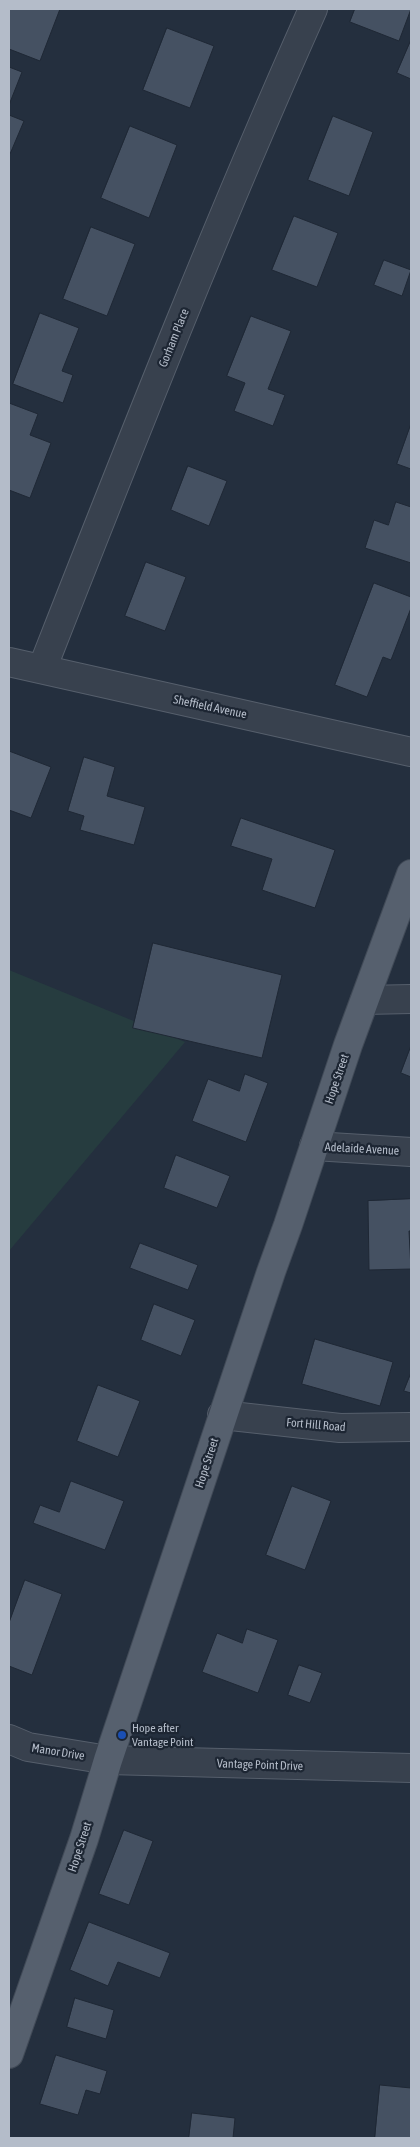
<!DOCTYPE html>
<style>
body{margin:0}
#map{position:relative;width:420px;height:2147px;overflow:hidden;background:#242f3e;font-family:"Asap Condensed",sans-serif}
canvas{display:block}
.frame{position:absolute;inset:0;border:10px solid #b4bcc9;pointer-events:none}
</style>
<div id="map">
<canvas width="420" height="2147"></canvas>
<div class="frame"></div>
</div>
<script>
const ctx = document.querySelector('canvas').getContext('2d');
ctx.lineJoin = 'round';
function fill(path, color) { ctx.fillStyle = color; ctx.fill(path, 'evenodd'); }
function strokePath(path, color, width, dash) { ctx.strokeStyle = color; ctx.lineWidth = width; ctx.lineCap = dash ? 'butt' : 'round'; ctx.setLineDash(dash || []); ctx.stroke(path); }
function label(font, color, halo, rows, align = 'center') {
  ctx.font = font + ' "Asap Condensed",sans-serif'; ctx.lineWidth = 4.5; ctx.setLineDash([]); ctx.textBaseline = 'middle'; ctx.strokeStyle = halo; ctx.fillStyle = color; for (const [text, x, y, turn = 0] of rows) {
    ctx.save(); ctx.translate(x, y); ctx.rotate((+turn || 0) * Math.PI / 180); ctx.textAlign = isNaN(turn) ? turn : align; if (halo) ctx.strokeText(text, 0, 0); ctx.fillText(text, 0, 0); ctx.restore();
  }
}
const green = new Path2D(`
 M9,970L185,1042L9,1251Z`);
const building = new Path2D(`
 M9,9H60L40,61L9,49Z
 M355,9H411L399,41L350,22Z
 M167,28L214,46L190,108L143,90Z
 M411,40V79L397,73Z
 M9,67L22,72L9,105Z
 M9,115L24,121L10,154L9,153Z
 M333,116L373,132L349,196L308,180Z
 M130,126L177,145L149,218L101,198Z
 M294,216L338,233L317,287L272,270Z
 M91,227L135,244L107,316L63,299Z
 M384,260L411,270L402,296L374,285Z
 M40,313L79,328L62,371L73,375L63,403L13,384Z
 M251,316L291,331L268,389L285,395L273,426L234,411L245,383L227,376Z
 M9,403L38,414L30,435L51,443L30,498L9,490Z
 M411,424V469L397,464Z
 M188,466L227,481L209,526L171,510Z
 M396,502L411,507V563L365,548L374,520L388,525Z
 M146,562L186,577L165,631L125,616Z
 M374,583L411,597V608L391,660L383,657L367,697L335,685Z
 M9,751L51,767L31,818L9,810Z
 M84,757L115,767L107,796L145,807L134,845L80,830L84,816L68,811Z
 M241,818L335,850L315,908L262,890L272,859L231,846Z
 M153,943L282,975L262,1058L133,1028Z
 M411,1046V1077L401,1073Z
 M245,1074L268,1083L246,1142L192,1121L208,1079L239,1091Z
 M176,1155L230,1176L217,1208L164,1188Z
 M411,1199V1231H409L411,1269L369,1270L368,1201Z
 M140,1243L198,1265L188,1290L130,1268Z
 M154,1304L195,1320L181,1356L141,1340Z
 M315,1339L393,1362L380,1406L302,1384Z
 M411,1373V1393L404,1391Z
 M98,1385L140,1401L118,1457L77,1441Z
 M71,1481L124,1501L105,1550L33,1523L40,1505L59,1512Z
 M292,1486L331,1501L305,1570L266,1555Z
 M25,1580L62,1594L32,1675L9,1666V1623Z
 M247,1629L278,1640L258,1693L202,1672L217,1633L242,1643Z
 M299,1665L322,1673L310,1703L288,1695Z
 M124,1830L153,1841L129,1905L99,1894Z
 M89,1922L170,1953L160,1978L118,1962L108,1986L70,1970Z
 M75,1998L114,2010L106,2039L67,2027Z
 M56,2055L107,2071L100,2094L86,2090L78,2115L40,2104Z
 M380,2085L411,2088V2138H375Z
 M192,2113L235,2118L233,2138H189Z`);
const street = new Path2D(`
 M9,662L411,752
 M42,669C129,448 216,226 313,9
 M365,1000L411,999
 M314,1146L411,1152
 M222,1415L340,1428L411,1427
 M9,1739L28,1747L108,1760L411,1768`);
const primary = new Path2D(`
 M9,2054L84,1839L108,1760L271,1272L288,1225L348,1045L411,874`);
const markers = [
 [122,1735,5,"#1a4fb4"]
];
const streetNames = [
 ["Gorham Place",174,338,-68],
 ["Sheffield Avenue",210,707,12],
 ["Hope Street",337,1079,-71],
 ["Adelaide Avenue",362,1149,3],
 ["Fort Hill Road",316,1425,5],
 ["Hope Street",207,1463,-72],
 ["Manor Drive",58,1752,9],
 ["Vantage Point Drive",260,1765,2],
 ["Hope Street",80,1847,-72]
];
const poiNames = [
 ["Hope after",132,1728],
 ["Vantage Point",132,1742]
];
fill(green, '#263c3f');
fill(building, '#455162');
strokePath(building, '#1f2835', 1);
strokePath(street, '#565f6c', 30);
strokePath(primary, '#414a57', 30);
strokePath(street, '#38414e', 28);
strokePath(primary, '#56606e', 28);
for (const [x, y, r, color] of markers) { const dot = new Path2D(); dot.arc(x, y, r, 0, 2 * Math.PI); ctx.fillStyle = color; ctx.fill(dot); strokePath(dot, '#1d2633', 2); }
label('12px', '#b4bcc9', '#1d2633', streetNames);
label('12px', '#b4bcc9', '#1d2633', poiNames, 'left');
</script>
